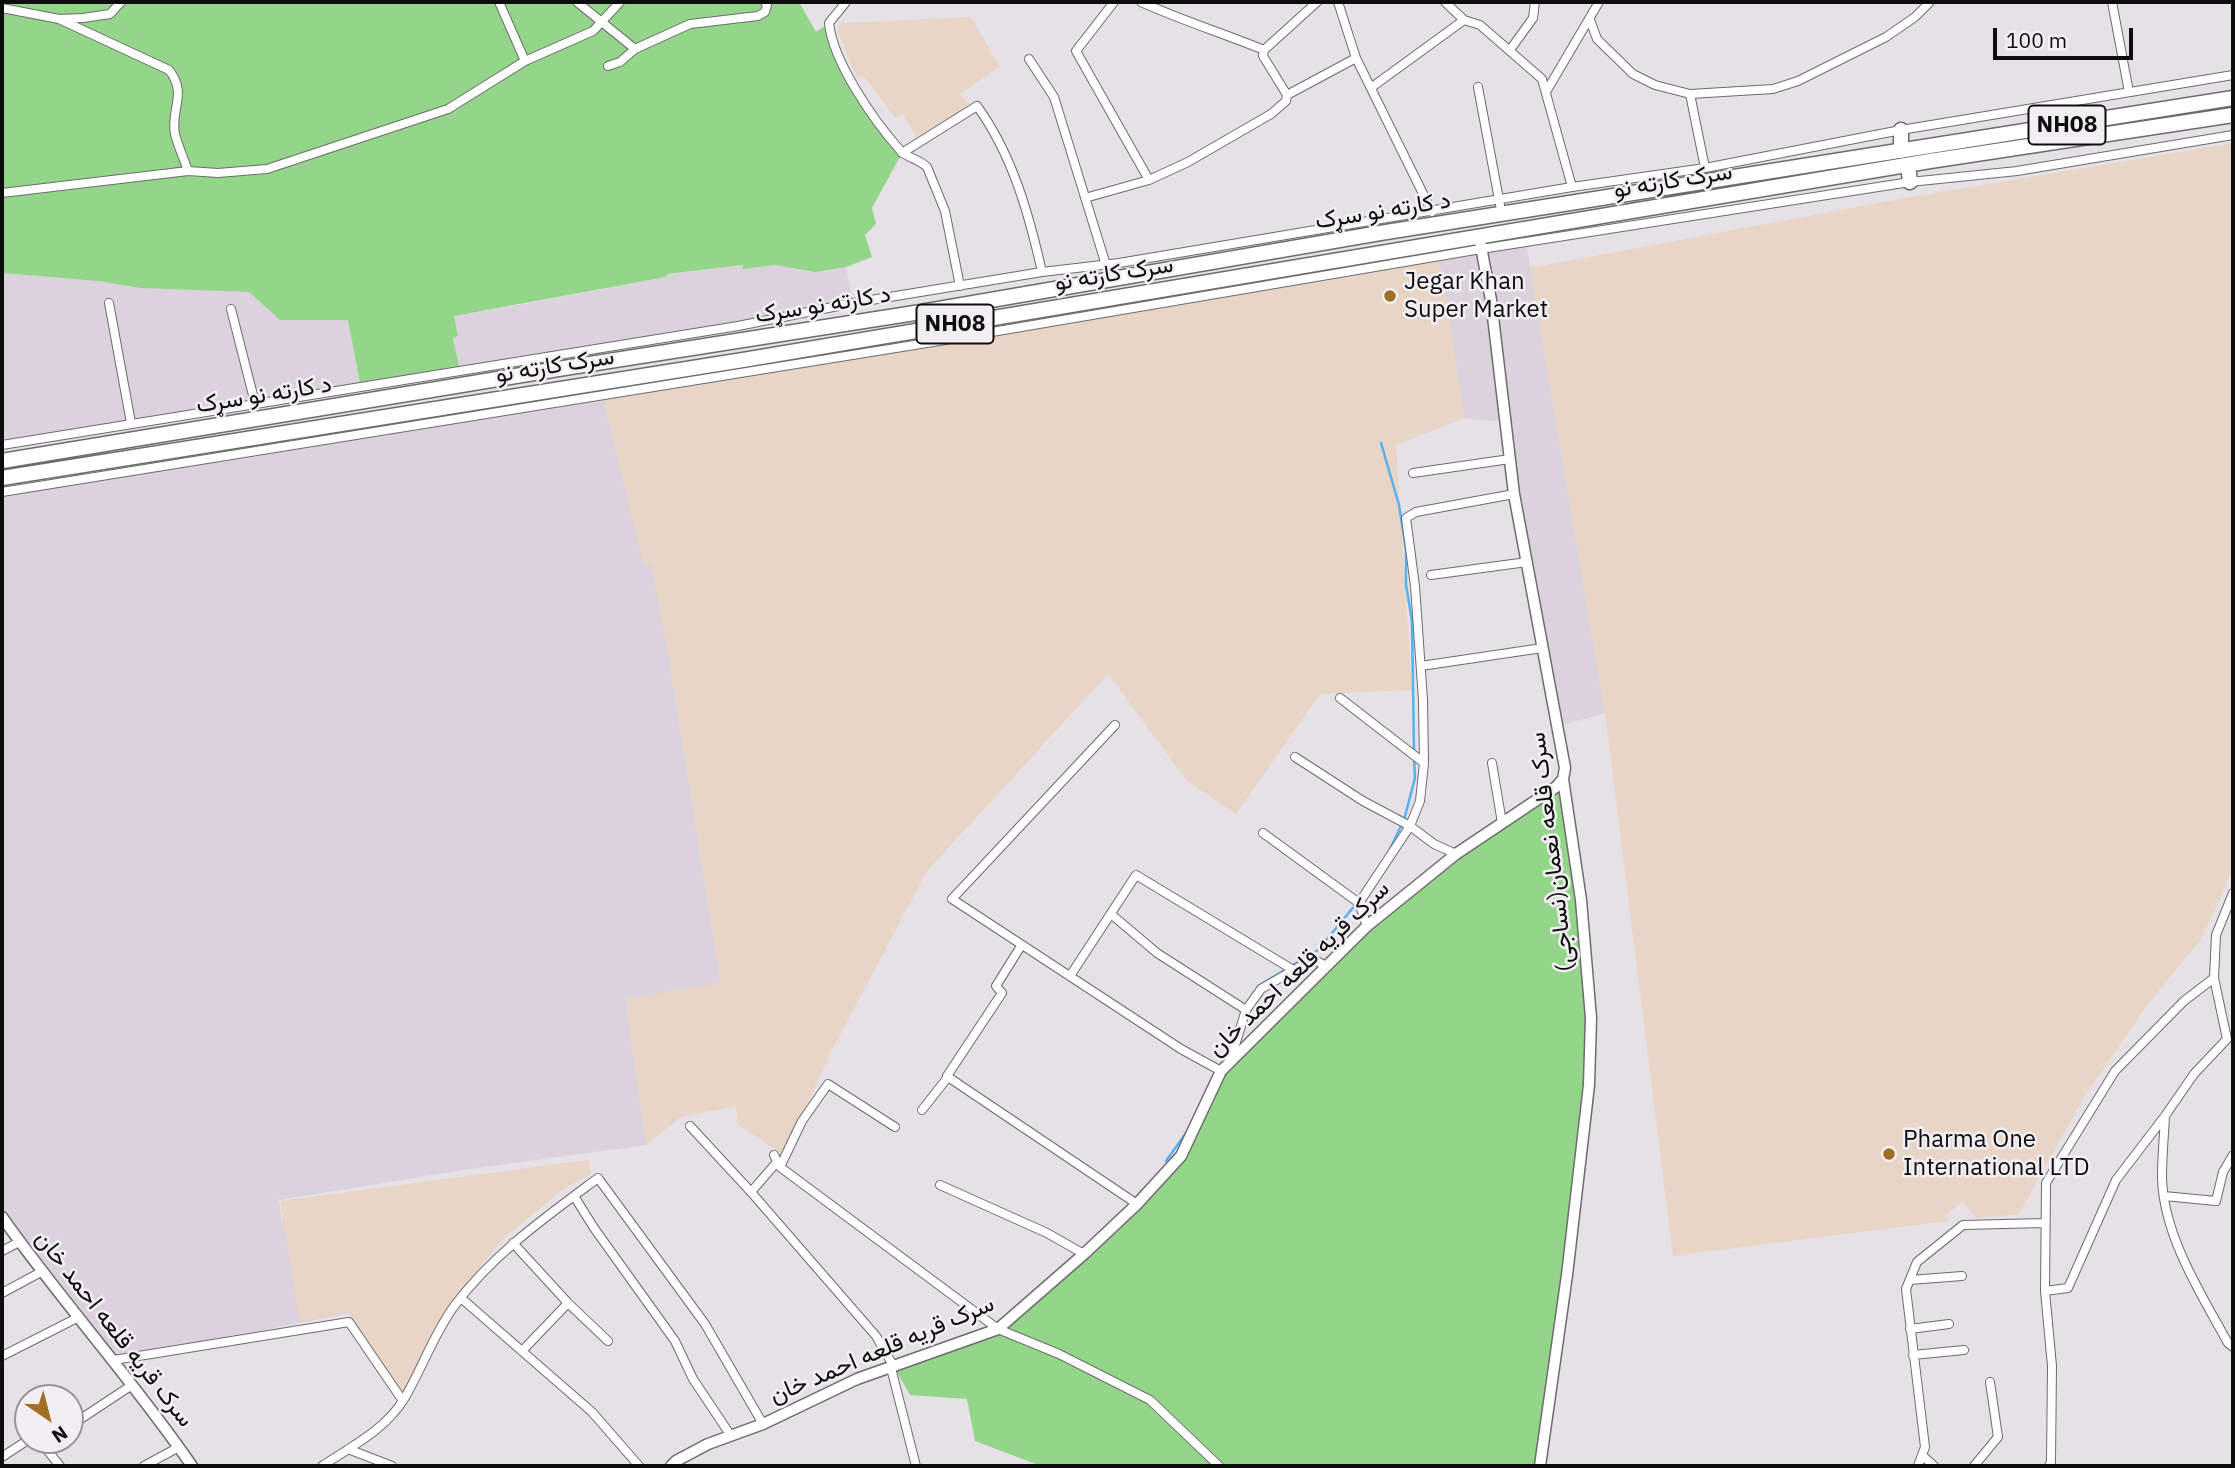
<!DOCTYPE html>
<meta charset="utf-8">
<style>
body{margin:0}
#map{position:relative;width:2235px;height:1468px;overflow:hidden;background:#e5e1e6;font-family:"IBM Plex Sans",sans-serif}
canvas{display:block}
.frame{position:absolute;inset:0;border:4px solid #0e0d0e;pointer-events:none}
.north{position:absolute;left:14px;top:1384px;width:70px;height:70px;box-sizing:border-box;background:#f2eff3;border:2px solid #979597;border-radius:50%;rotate:145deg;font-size:19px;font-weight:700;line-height:28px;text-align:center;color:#0e0d0e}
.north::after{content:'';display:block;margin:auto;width:24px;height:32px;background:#a06e24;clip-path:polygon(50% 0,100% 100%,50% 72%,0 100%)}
.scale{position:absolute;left:1993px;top:28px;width:140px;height:32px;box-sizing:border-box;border:4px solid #0e0d0e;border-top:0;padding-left:9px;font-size:21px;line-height:24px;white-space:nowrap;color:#0e0d0e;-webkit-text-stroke:5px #f2eff3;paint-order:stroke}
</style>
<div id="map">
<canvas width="2235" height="1468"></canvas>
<div class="frame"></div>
<div class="north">N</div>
<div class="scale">100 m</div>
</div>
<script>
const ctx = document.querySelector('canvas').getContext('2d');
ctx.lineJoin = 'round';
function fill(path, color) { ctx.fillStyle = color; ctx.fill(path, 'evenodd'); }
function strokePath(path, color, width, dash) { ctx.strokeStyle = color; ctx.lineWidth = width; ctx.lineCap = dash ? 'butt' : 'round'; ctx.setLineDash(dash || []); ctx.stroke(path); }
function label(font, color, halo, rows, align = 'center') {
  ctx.font = font + ' "IBM Plex Sans",Vazirmatn,sans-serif'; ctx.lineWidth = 5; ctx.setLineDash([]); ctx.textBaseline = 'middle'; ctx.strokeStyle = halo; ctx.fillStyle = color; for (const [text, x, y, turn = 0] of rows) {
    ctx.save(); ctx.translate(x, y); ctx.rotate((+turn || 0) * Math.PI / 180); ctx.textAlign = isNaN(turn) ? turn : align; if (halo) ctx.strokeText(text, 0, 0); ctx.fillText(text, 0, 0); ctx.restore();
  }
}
const built = new Path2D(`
 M1526,242L1605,713L1559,726L1506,422L1464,418L1439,256Z
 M742,265L743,269L775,265L814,272L846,267L853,303L460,371L453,337H458L453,316L519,305L666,277V274Z
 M2,273L98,281L140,288L249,292L280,320H349L361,388L2,445Z
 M603,397L644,564L651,562L667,644L721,984L626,999L646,1145L469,1169L279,1200L282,1222L448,1305L403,1401L349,1313L114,1360L2,1217V492Z`);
const industrial = new Path2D(`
 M2233,143V868L2202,938L2148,1004L2084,1097L2019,1214L1976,1218L1963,1202L1945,1215L1948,1221L1673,1256L1605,713L1530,268L1905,198Z
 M1439,256L1464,418L1396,445L1412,690L1320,694L1236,814L1187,781L1108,674L927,871L831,1052L784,1155L738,1125L736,1106L681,1117L646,1145L626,999L721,983L667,644L651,563L644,564L603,397Z`);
const education = new Path2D(`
 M971,17L1000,67L960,94L971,106L916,137L903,114L895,118L864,76L857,78L838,32L841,23Z
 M588,1160L591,1174L562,1190L503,1239L452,1302L403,1397L350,1312L300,1322L280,1201Z`);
const green = new Path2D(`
 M2,2H799L816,32L829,23L830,36L864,105L902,153L872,208L876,224L865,235L872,257L846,267L815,272L775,265L743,269L742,265L667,274L666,277L454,316L458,336L453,338L460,371L361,388L348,320H280L249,292L140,288L98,281L2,273Z
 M1563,779L1591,1018L1540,1466H1041L975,1441L967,1399L910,1395L894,1367L998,1329L1181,1156L1221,1071L1367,926Z`);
const stream = new Path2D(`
 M1381,443L1399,505L1406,550V585L1412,621L1414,751
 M1404,820L1415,778L1414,758
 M1389,851L1401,826
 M1258,986L1318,950L1356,904
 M1166,1161L1186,1133`);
const street = new Path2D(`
 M499,2L525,61
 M577,2L635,49
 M846,2L829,23C833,62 874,121 900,150C907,158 919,159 927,167L945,211L960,286
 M1114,2L1076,51L1149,180
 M1141,2C1181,20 1222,33 1264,50L1263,56L1287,95
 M1338,2L1356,58L1432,212
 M1445,2L1464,20L1480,25L1542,79L1572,187
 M2112,2L2129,92
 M2,8L59,19L83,18L110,14L121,2
 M59,19L169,70C188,94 170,109 175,134C178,146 184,159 188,171
 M1590,20L1597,39L1633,74L1655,85L1690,94L1773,89L1798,81L1886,37L1915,17L1930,2
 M1264,50L1317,2
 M1510,50L1533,18L1535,2
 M1029,59L1054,97L1106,265
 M608,66L620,62L635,49L690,24L758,16L765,12L767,5L765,2
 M1372,87L1464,20
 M1478,87L1500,205
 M1546,92L1599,2
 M1690,94L1705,168
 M902,153L977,106C1012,154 1029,214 1042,272
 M2,193L188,171L218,173L267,169L448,109L525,61L593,31L620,2
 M1085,198L1149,180L1188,162L1271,114L1286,101L1287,95L1356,58
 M109,303L131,423
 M231,309L255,403
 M2,445L738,326L853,303L1042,272L1119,263L1572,187L1705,168L1901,130L2233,75
 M1413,473L1510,459
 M2,492L933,342L1481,249L1910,182L2017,171L2233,135
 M1431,575L1527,562
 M1421,666L1542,648
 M1340,698L1424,763
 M1115,725L952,899L1181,1049L1221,1071
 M1295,757L1363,801L1410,826L1434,844L1456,854
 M1492,763L1502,823
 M1263,833L1359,903L1367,926
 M1359,903L1410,826L1420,801L1424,763L1423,700L1415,586L1406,518L1416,512L1514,494
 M1111,914L1157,953L1246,1010
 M1070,976L1136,875L1295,971
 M1230,1061L1246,1010L1261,989L1313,959L1326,966
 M948,1077L1137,1204
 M922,1110L948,1077L947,1076L1002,993L996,986L1021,946
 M2165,1116C2164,1136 2162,1157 2162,1177C2163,1235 2201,1294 2228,1343L2233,1347
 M690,1126L751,1192L876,1336L894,1367
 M774,1155L780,1167L998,1329L1059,1354L1150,1400L1219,1466
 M780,1167L802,1121L828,1084L895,1127
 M940,1185L1047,1233L1084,1254
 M751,1192L777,1162
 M574,1196L594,1228L675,1341L693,1379L731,1436
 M2164,1196L2216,1201L2223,1172L2233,1155
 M513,1243L568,1303L608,1341
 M2,1251L19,1242
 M1910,1280L1962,1276
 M2045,1291L2068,1288L2116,1180L2165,1116L2194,1074L2227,1039L2214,978L2216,935L2233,893
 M2,1293L41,1272
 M461,1298L592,1412L639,1466
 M1910,1329L1949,1324
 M522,1351L568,1303
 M1913,1355L1964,1350
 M2,1356L79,1317
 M114,1360L349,1322L403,1401
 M891,1368L916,1466
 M70,1426L132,1385
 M39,1440L60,1466
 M348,1449L392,1466
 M1923,1456L1934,1466
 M2,1457L28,1440
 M144,1466L179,1447
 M322,1466C351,1447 386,1429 404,1399C422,1369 434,1333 455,1305C493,1254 547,1216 598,1178L705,1324L763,1424
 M1918,1466L1925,1447L1906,1289L1917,1262L1963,1225L2044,1223
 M1974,1466L1998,1437L1990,1382
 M2049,1466L2051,1462L2052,1366L2045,1291L2046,1183L2115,1071L2184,1001L2214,978`);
const secondary = new Path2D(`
 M1479,236L1491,300L1514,494L1565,768L1563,779L1581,900L1591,1018L1589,1085L1567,1275L1540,1466
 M2,1217C62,1302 133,1380 192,1466
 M671,1466L676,1461L708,1444L763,1424L857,1379L998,1329L1084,1254L1137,1204L1181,1156L1221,1071L1367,926L1456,854L1556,787L1563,779`);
const highway = new Path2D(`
 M1901,130V151
 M1908,165L1910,182
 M2,461L558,369L921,312L1380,233L2233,98
 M2,478L743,360L1930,161L2233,115`);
const markers = [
 [1390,296,7,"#a06e24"],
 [1889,1154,7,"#a06e24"]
];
const shields = [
 [2067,125,77],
 [955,324,77]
];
const shieldNames = [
 ["NH08",2067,125],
 ["NH08",955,324]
];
const streetNames = [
 ["سرک کارته نو",1673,181,-9],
 ["د کارته نو سړک",1383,211,-9],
 ["سرک کارته نو",1114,274,-9],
 ["د کارته نو سړک",823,305,-9],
 ["سرک کارته نو",555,366,-9],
 ["د کارته نو سړک",264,395,-9],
 ["سرک قلعه نعمان(نساجی)",1552,852,-97],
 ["سرک قریه قلعه احمد خان",1299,969,-44],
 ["سرک قریه قلعه احمد خان",114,1329,52],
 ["سرک قریه قلعه احمد خان",882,1350,-23]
];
const poiNames = [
 ["Jegar Khan",1404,282],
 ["Super Market",1404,310],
 ["Pharma One",1903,1140],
 ["International LTD",1903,1168]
];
fill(built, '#dbd2dd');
fill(industrial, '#e8d5c6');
fill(education, '#e9d5c6');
fill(green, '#94d689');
strokePath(stream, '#54b3f0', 2.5);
strokePath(street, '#6e6b6f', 10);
strokePath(secondary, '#6e6b6f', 13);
strokePath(highway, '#6e6b6f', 17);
strokePath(street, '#fff', 8);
strokePath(secondary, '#fff', 10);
strokePath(highway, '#fff', 14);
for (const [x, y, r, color] of markers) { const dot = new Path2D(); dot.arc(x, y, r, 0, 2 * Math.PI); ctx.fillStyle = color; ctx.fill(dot); strokePath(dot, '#f2eff3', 2.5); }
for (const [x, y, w] of shields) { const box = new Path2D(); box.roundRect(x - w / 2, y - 19.5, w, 39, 5); ctx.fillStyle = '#f2eff3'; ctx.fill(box); strokePath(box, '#0e0d0e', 2); }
label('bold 23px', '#0e0d0e', null, shieldNames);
label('24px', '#0e0d0e', '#f2eff3', streetNames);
label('24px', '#0e0d0e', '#f2eff3', poiNames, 'left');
</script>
